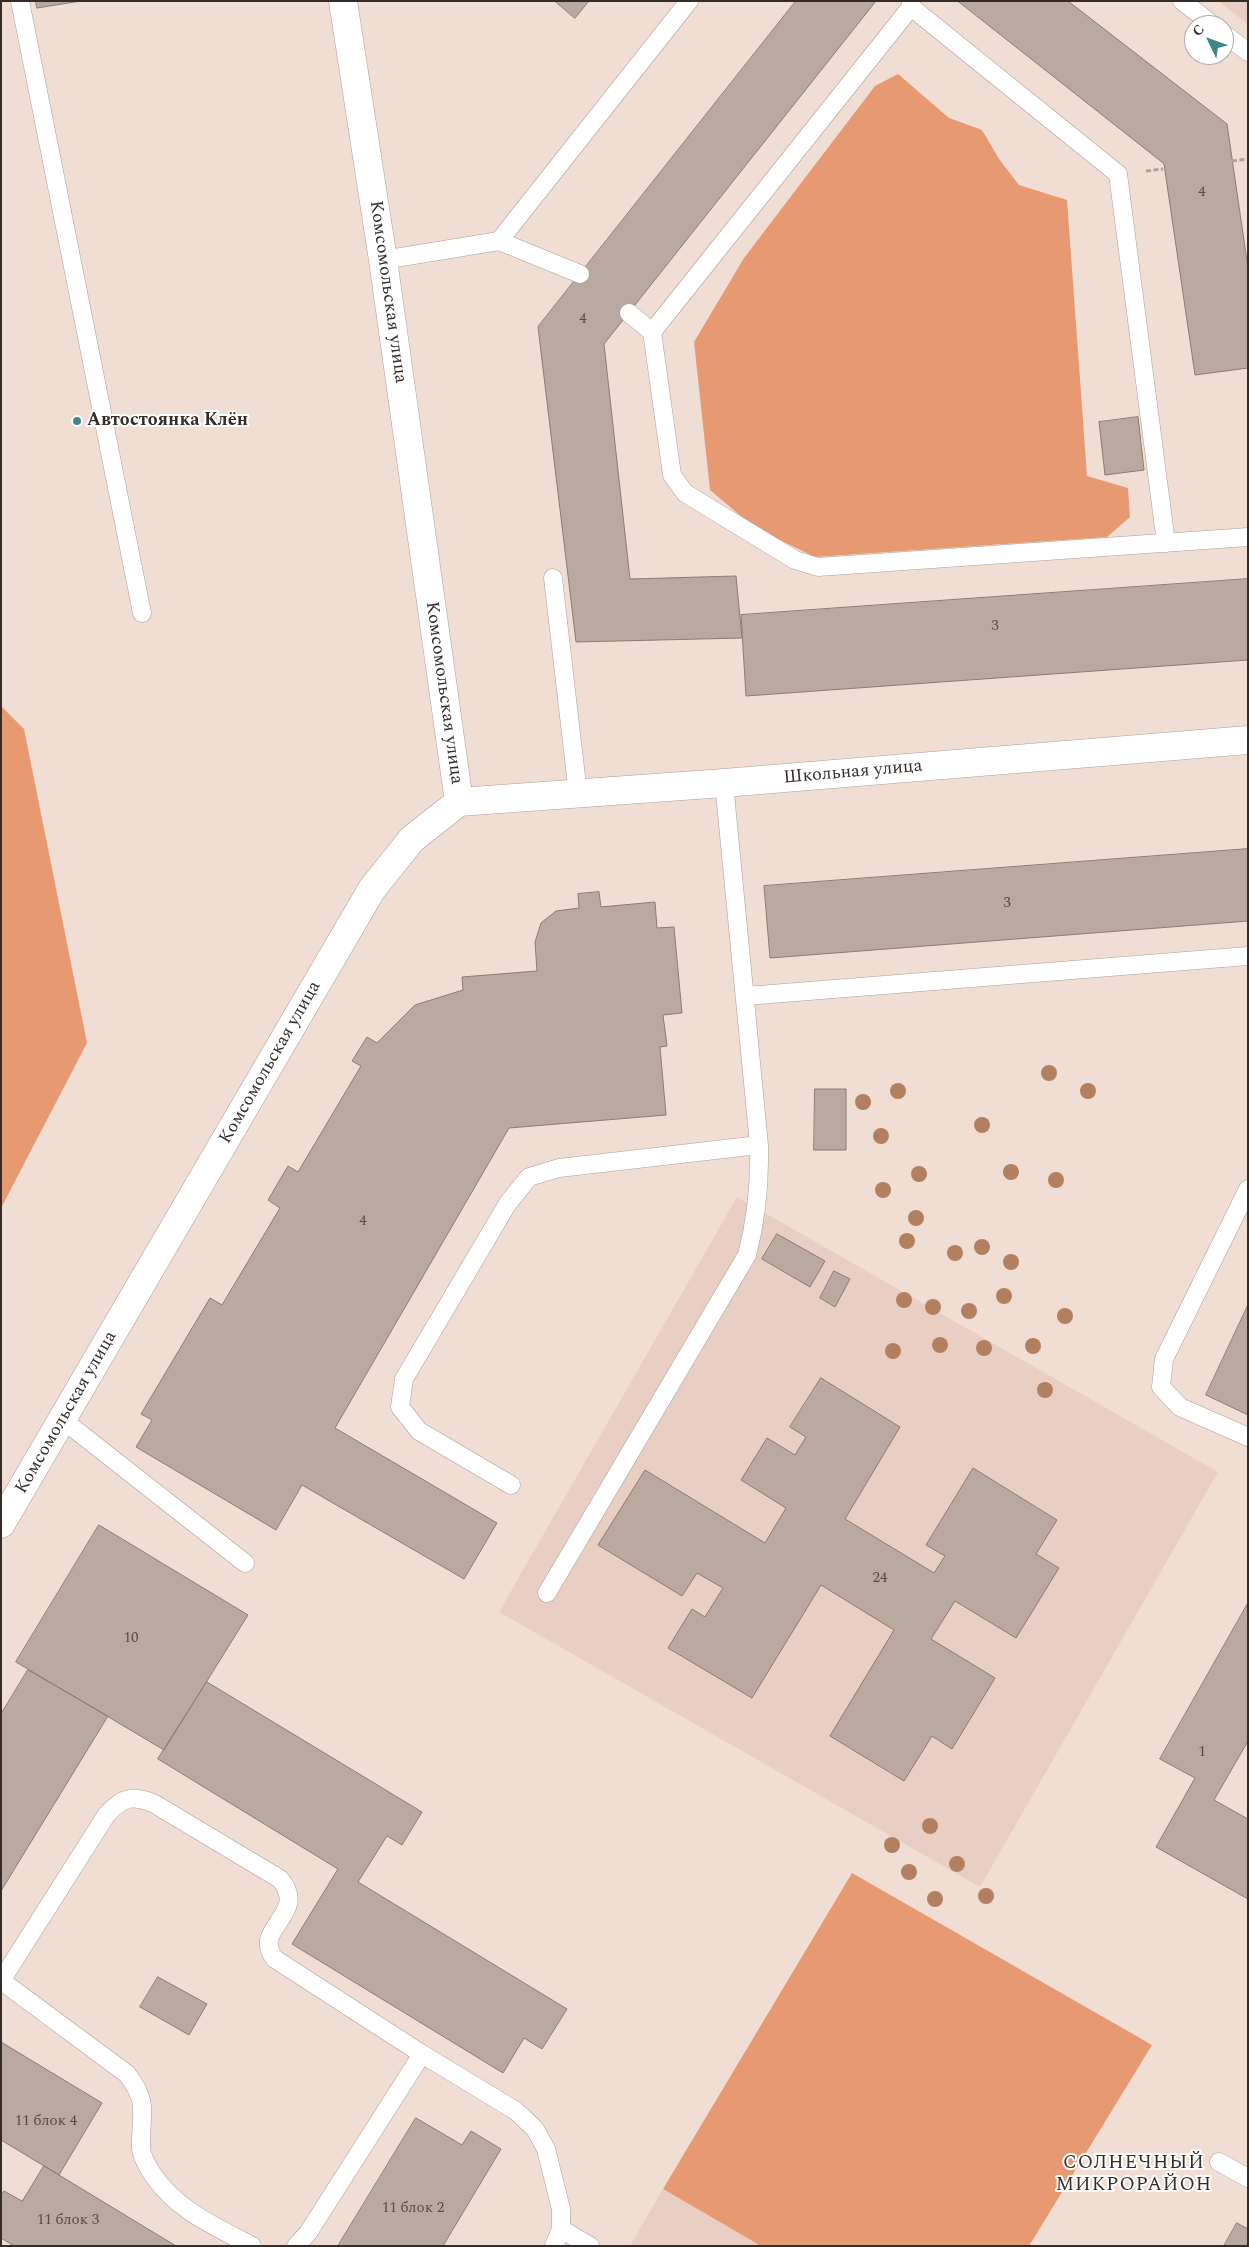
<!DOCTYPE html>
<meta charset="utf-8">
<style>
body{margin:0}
#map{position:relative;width:1249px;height:2247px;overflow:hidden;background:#f0ddd4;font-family:Spectral,serif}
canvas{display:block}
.frame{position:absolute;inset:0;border:2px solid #332c29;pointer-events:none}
.north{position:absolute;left:1184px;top:15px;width:50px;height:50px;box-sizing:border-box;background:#fff;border:1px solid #adaba9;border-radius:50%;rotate:312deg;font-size:14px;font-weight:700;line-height:20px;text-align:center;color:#332c29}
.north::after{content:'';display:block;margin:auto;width:18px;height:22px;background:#3e8687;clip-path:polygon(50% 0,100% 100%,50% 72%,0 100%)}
</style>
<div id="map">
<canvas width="1249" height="2247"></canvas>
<div class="frame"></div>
<div class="north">С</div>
</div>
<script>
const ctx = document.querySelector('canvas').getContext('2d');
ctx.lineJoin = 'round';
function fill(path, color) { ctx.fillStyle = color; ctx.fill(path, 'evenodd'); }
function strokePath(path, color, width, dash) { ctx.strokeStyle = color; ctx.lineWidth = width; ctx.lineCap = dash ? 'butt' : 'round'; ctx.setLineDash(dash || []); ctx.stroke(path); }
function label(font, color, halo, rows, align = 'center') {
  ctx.font = font + ' Spectral,serif'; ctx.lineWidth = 4; ctx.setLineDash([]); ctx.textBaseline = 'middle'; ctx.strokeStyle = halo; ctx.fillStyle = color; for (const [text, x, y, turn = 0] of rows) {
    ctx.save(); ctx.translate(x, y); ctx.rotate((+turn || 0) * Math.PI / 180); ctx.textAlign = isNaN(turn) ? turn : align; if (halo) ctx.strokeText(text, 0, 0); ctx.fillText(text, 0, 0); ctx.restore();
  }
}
const built = new Path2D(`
 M1218,1H1248V24Z
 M737,1197L1218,1472L980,1887L499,1612Z
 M663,2189L761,2246H630Z`);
const green = new Path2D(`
 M898,74L949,118L982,130L999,159L1019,185L1067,200L1087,476L1128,488L1130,517L1107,537L815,557L755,528L710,490L694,342L744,258L875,86Z
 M1,706L24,729L87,1043L1,1208Z
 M852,1873L1152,2045L1029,2246H761L663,2189Z`);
const building = new Path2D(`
 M36,1H81L37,8Z
 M555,1H589L575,18Z
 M796,1H876L604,344L630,579L736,576L742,638L576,642L538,327Z
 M958,1H1068L1227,124L1248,268V368L1195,375L1164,164Z
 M1138,417L1144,470L1105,475L1099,422Z
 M1248,579V660L746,696L741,615Z
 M1248,849V921L770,958L764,886Z
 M599,892L601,907L655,902L657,928L674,927L682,1013L663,1015L667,1046L660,1047L666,1115L509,1128L335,1428L497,1523L464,1579L302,1485L276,1530L136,1447L152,1420L141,1414L210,1298L222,1305L280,1208L268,1200L288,1166L298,1172L361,1066L352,1061L367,1037L377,1043L415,1005L463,990L462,977L537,971L535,942L541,923L556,911L579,908L578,894Z
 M815,1089H846V1150H814Z
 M777,1234L825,1261L810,1287L762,1259Z
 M834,1271L850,1279L835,1307L820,1298Z
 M1248,1305V1415L1206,1395Z
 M821,1378L900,1427L845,1519L934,1573L945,1556L926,1545L973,1468L1057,1520L1036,1554L1059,1568L1016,1638L955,1601L931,1639L995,1678L952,1749L932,1736L904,1781L830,1736L894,1630L821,1585L752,1698L668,1648L692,1609L705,1617L723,1588L697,1573L682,1596L598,1545L645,1470L765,1543L786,1508L741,1480L767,1438L795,1455L806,1437L790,1427Z
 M99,1525L248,1615L164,1750L16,1662Z
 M1248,1603V1741L1214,1800L1248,1819V1899L1156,1847L1195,1778L1160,1759Z
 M28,1670L108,1716L1,1891V1714Z
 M207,1682L422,1812L402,1845L387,1836L358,1882L567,2009L542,2049L524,2038L503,2073L292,1944L338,1869L158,1759Z
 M158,1977L207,2004L189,2035L140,2007Z
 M1,2042L102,2103L59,2175L1,2140Z
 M416,2118L462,2145L471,2131L501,2149L443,2246H338Z
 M44,2166L59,2175L176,2246H14L1,2238V2195L4,2191L22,2201Z
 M1237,2223L1248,2229V2246H1224Z`);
const path = new Path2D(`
 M1232,161L1248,159
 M1146,171L1163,169`);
const service = new Path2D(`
 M20,1L142,613
 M1182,1L1213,25
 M911,7L1118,174L1166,543
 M1224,34L1248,52
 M499,241L580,274
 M383,260L499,241L689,1
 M629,313L652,332L672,475L685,493L795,560L818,567L1248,537
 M652,332L911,7V1
 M553,578L578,794
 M746,996L1248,956
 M1248,1189L1164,1359L1161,1387L1180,1407L1248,1437
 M63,1420L245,1563
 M511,1485L419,1431L400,1407L404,1379L508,1203L529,1177L559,1168L759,1145L724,783
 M547,1593L747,1255C757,1217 760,1184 759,1145
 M1,1981L107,1814C123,1797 131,1795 153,1803L280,1879C310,1915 250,1928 275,1959L422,2054L516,2111L535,2129L546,2149L561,2209V2229L554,2246
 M3,1982L127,2074C150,2104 140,2113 141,2147C141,2156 148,2167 153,2175C179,2212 213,2225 252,2246
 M1219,2162L1248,2178
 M561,2229L590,2246
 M296,2246L308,2233L422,2054`);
const minor = new Path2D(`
 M343,1L383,260L459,802
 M459,802L724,783L1248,740
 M1,1524L372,889L412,839L459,802`);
const trees = [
 [1049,1073],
 [898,1091],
 [1088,1091],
 [863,1102],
 [982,1125],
 [881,1136],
 [1011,1172],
 [919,1174],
 [1056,1180],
 [883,1190],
 [916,1218],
 [907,1241],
 [982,1247],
 [955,1253],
 [1011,1262],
 [1004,1296],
 [904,1300],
 [933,1307],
 [969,1311],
 [1065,1316],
 [940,1345],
 [1033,1346],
 [984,1348],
 [893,1351],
 [1045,1390],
 [930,1826],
 [892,1845],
 [957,1864],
 [909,1872],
 [986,1896],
 [935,1899]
];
const markers = [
 [77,421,5,"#3e8687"]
];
const numberNames = [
 ["4",1202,193],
 ["4",583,320],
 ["3",995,627],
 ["3",1007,904],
 ["4",363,1222],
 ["24",880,1579],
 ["10",131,1639],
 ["1",1202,1753],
 ["11 блок 4",46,2122],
 ["11 блок 2",413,2209],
 ["11 блок 3",68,2221]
];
const streetNames = [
 ["Комсомольская улица",387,292,82],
 ["Комсомольская улица",443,693,82],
 ["Школьная улица",853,773,-5],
 ["Комсомольская улица",271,1063,-60],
 ["Комсомольская улица",67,1413,-60]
];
const poiNames = [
 ["Автостоянка Клён",87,421]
];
const neighbourhoodNames = [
 ["СОЛНЕЧНЫЙ",1134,2164],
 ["МИКРОРАЙОН",1134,2186]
];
fill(built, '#e9cfc3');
fill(green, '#e79972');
fill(building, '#baa9a0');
strokePath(building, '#8c7b74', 1);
strokePath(service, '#af9d95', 19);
strokePath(minor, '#af9d95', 29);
strokePath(path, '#b1a29b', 3, [5, 2.5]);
strokePath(service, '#fff', 18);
strokePath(minor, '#fff', 28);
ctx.fillStyle = '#b2805f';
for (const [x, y] of trees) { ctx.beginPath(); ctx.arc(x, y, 8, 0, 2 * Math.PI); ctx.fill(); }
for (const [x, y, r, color] of markers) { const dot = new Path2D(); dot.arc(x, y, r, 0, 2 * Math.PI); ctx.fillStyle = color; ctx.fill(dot); strokePath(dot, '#fff', 2); }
label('15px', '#554b47', null, numberNames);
label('18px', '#332c29', '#fff', streetNames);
label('bold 18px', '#332c29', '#fff', poiNames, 'left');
ctx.letterSpacing = '1px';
label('19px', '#332c29', '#fff', neighbourhoodNames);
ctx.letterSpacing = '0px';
</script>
